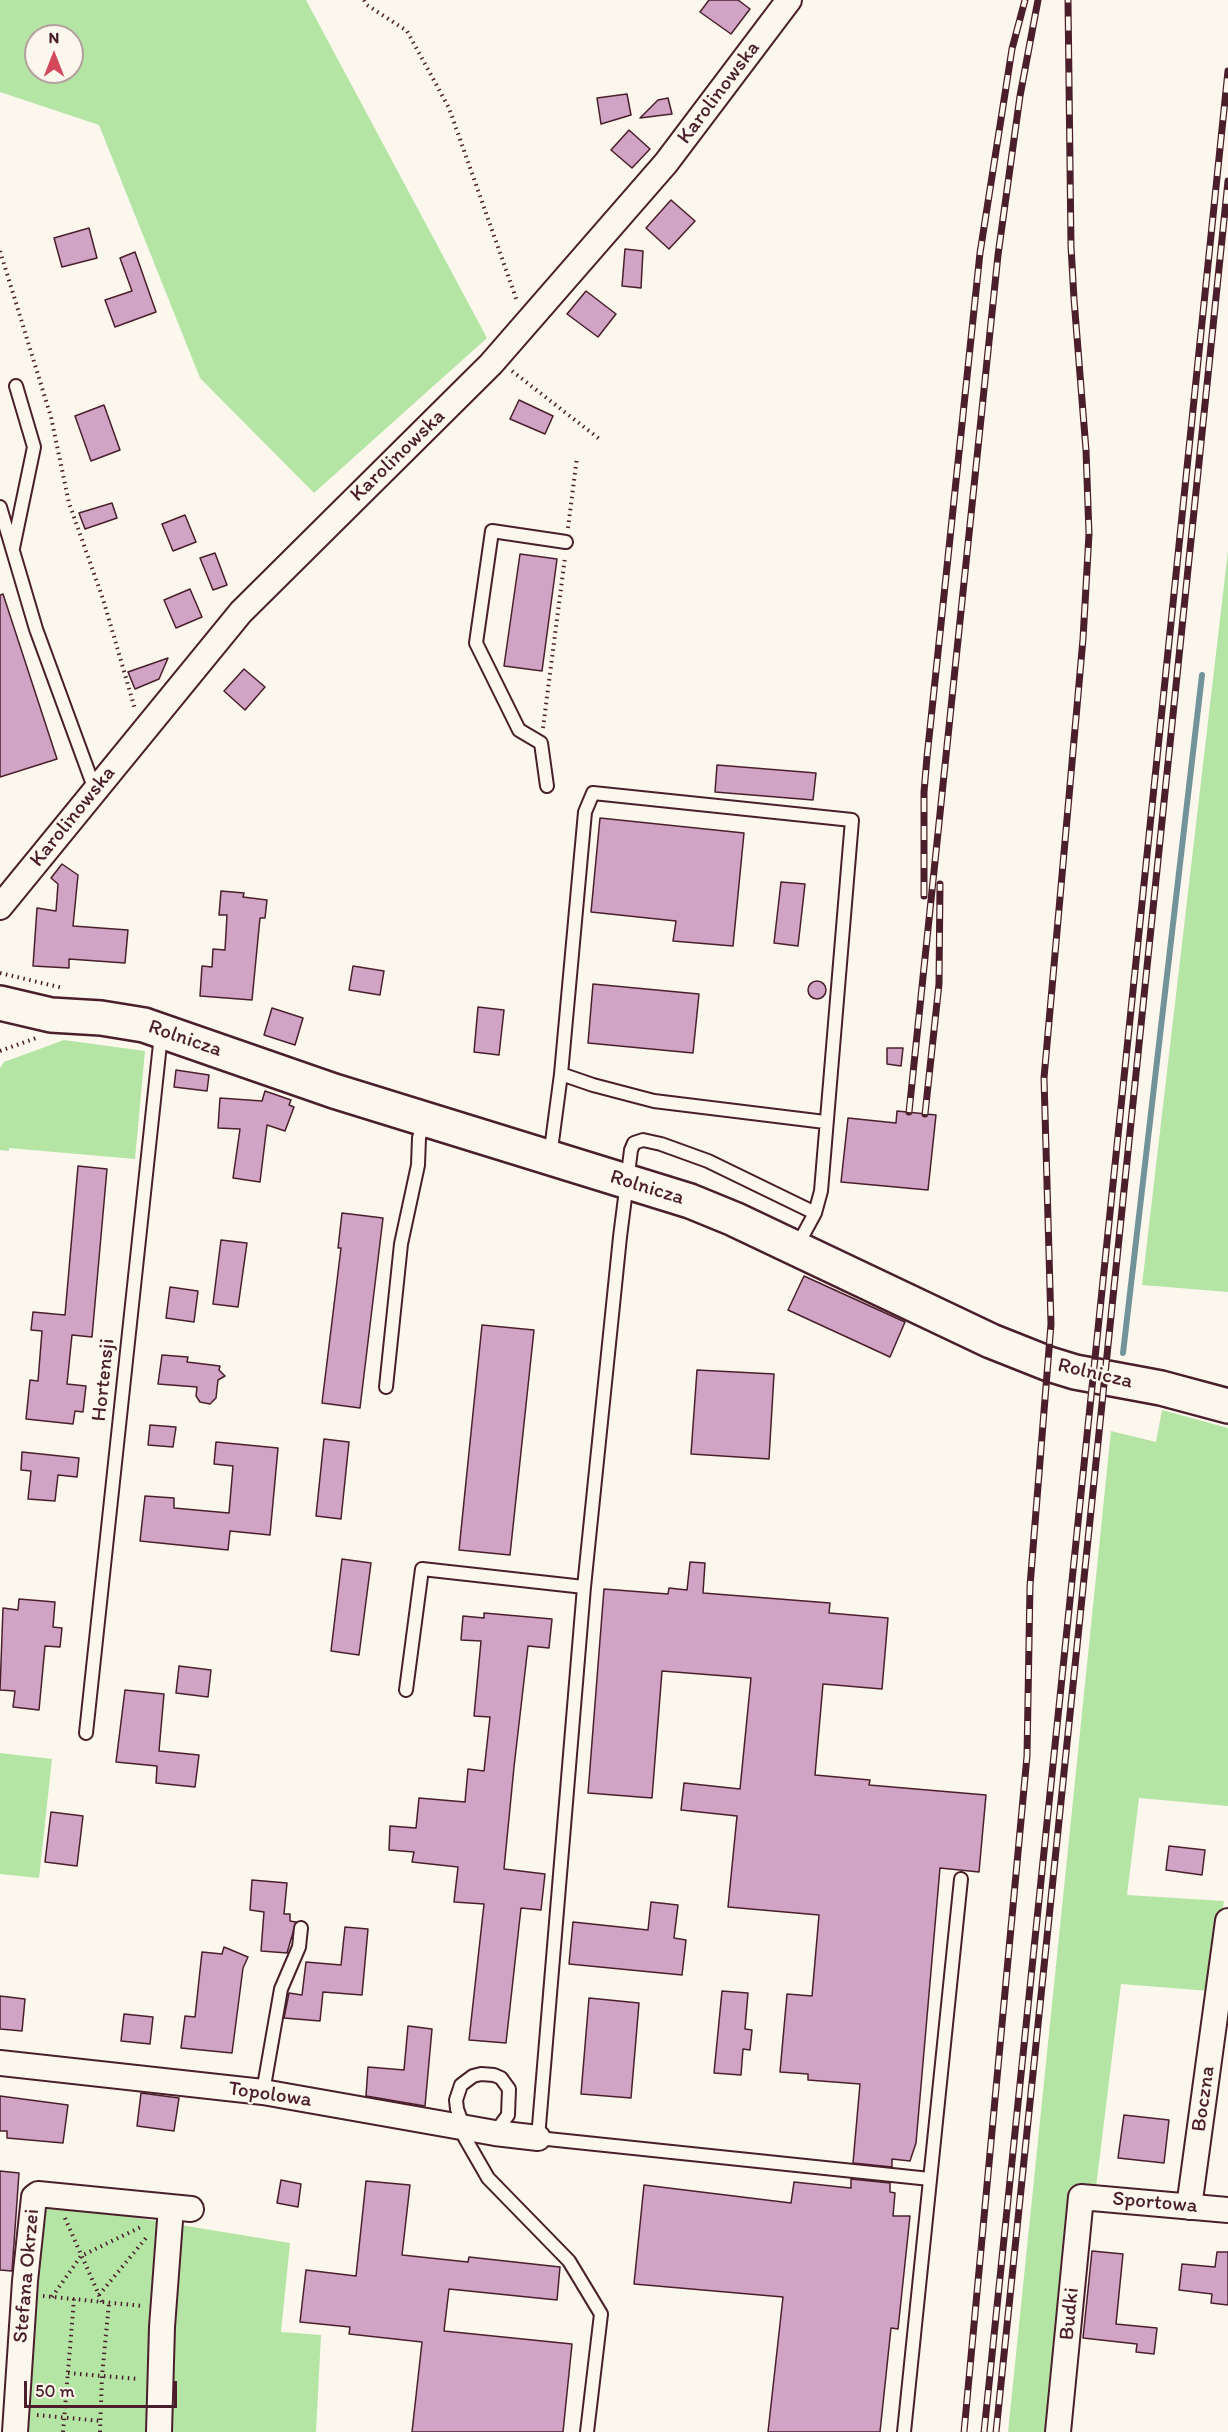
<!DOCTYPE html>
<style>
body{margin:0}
#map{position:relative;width:1228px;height:2432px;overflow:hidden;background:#fbf7ec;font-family:Itim,sans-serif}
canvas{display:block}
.north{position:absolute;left:24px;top:24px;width:60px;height:60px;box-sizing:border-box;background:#fbf7ec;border:2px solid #b4a19f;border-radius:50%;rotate:0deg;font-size:16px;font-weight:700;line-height:24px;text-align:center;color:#4a1f2b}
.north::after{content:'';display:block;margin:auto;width:21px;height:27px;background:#d1495b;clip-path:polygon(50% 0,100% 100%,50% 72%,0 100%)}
.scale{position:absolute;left:24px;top:2381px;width:153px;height:27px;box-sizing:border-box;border:3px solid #4a1f2b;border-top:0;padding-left:8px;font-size:18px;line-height:21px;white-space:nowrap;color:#4a1f2b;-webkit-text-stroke:4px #fbf7ec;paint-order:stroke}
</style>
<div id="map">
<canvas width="1228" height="2432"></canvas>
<div class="north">N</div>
<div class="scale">50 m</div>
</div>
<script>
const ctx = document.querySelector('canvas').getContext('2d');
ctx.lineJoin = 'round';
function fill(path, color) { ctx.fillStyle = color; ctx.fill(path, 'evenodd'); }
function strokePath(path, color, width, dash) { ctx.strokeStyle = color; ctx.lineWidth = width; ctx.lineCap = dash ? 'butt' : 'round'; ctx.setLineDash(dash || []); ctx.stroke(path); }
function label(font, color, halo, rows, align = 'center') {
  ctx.font = font + ' Itim,sans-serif'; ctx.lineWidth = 4.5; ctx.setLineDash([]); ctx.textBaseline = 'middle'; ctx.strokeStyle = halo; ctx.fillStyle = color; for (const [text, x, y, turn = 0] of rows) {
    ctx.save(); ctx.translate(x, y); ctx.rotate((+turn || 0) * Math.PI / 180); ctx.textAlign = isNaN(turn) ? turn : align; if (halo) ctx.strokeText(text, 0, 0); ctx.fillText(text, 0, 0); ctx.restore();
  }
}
const green = new Path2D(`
 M0,0H306L487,338L314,493L200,378L99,125L0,92ZM36,36H72V72H36Z
 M1228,551V1292L1142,1285Z
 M64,1040L145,1051L135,1159L9,1148V1151L0,1150V1068L4,1062Z
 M1162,1410L1228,1428V1806L1139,1798L1127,1895L1224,1901L1210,1991L1121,1984L1096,2187L1069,2189L1045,2432H1008L1111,1431L1156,1442Z
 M0,1753L52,1759L39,1878L0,1874Z
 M41,2202L290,2243L281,2332L321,2335L316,2432H26Z`);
const stream = new Path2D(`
 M1123,1353L1202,675`);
const building = new Path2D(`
 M709,0H738L750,9L731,34L700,12Z
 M627,94L631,115L601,124L597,98Z
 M668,98L672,114L640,118L658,100Z
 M629,130L650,149L632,168L611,150Z
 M671,200L695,221L669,249L646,228Z
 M89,228L97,258L62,267L54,238Z
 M625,249L643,251L641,288L622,286Z
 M135,252L156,312L115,327L105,300L132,291L120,258Z
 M586,291L616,314L598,337L567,314Z
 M519,400L553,416L545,434L510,419Z
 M104,405L120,450L91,461L75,416Z
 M112,503L117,518L85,529L79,513Z
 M185,515L196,542L173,551L162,524Z
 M215,553L227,585L213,590L200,558Z
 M520,554L557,559L542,671L504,666Z
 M190,589L202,617L176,628L164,600Z
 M3,594L57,759L0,777V595Z
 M168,658L159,679L135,689L128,672Z
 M244,669L265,687L245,710L224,691Z
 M717,765L816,773L813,800L715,792Z
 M600,818L744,833L733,946L673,941L676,921L591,912Z
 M62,864L78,875L73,926L128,930L125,963L69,959V968L33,966L37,908L56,911L58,884L51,878Z
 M781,882L805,884L798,946L774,943Z
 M221,891L244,893L243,897L267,900L265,918H260L252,1000L200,996L202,966L212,967L213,949L225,950L227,915H219Z
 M353,966L384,971L380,995L349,990Z
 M808 990a9 9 0 1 1 18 0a9 9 0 1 1-18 0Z
 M593,984L699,994L693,1053L588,1043Z
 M478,1007L504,1010L499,1055L474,1052Z
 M272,1008L303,1018L295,1045L264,1035Z
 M887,1048H903L901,1066L887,1064Z
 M176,1070L209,1075L207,1091L174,1087Z
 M265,1091L291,1100L289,1105L294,1107L285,1131L267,1125L260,1182L233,1178L240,1129L218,1128L220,1098L262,1101Z
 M897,1111L936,1115L928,1190L841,1182L848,1118L896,1123Z
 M78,1166L107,1169L92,1337L72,1335L67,1384L86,1386L83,1412L75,1411L73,1424L26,1419L30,1380L38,1381L42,1331L31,1330L33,1312L65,1315Z
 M342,1213L383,1218L360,1408L322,1403L341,1248H338Z
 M221,1240L247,1243L238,1307L213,1304Z
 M804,1276L905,1322L890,1357L788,1310Z
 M170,1287L198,1291L194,1322L166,1318Z
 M482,1325L534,1330L510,1555L459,1550Z
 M162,1355L188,1357L187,1362L220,1366L219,1370L225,1376L218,1380L216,1398L210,1404L200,1402L196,1396L197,1387L158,1384Z
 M697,1370L774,1374L769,1459L691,1454Z
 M150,1425L176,1427L173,1447L148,1445Z
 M324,1439L349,1442L341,1519L316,1516Z
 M216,1442L278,1448L270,1535L230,1531L228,1550L140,1541L145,1496L174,1498V1508L229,1513L233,1466L214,1464Z
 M22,1452L79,1458L77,1477L58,1475L55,1501L28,1499L31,1471L21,1470Z
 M342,1559L371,1563L359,1655L331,1651Z
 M690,1562L705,1563L703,1593L830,1603L829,1613L888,1618L882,1689L823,1684L815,1775L870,1780L869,1785L986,1795L979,1872L940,1868L916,2143L910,2161L892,2159V2167L853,2163L860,2084L808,2080V2074L780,2072L787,1994L812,1996L819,1915L728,1907L737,1816L681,1810L684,1783L740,1789L751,1678L662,1671L652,1798L588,1793L604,1589L668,1594L669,1588L687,1590Z
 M19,1599L55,1602L53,1627L62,1628L60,1647L45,1646L39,1710L13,1707L15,1691L0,1690L3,1608L18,1610Z
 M484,1613L552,1619L549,1648L528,1646L514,1767L504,1869L545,1874L541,1910L521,1908L506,2043L469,2040L484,1904L454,1902L458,1867L412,1862L414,1852L389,1850L390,1826L416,1828L419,1798L465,1802L468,1769L484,1771L490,1717L474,1716L481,1641L461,1640L463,1616L484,1618Z
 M179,1666L211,1670L208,1697L176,1693Z
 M125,1690L164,1694L159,1751L199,1755L195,1787L156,1783L157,1766L116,1762Z
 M51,1812L83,1816L77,1866L45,1862Z
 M1169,1846L1205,1850L1202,1875L1166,1870Z
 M252,1880L287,1883L284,1914H290V1921L296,1922L287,1953L261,1951L264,1912L250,1910Z
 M651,1902L678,1905L674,1938L686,1940L682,1975L569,1964L573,1922L648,1930Z
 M345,1927L368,1929L362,1995L323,1992L320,2021L284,2018L289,1993L302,1995L306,1962L341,1965Z
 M224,1947L248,1957L243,1968L232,2053L181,2048L185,2016L195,2017L202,1952L222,1954Z
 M722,1991L748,1993L745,2029L752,2030L750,2050L743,2049L741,2075L714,2073Z
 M0,1996L25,1999L22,2031L0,2029Z
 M589,1998L639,2003L631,2098L581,2094Z
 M124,2014L153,2017L150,2044L121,2041Z
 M408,2026L432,2029L425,2106L366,2096L368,2067L404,2070Z
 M141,2093L179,2098L174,2131L137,2126Z
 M0,2096L68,2105L63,2143L7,2138V2131H0Z
 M1124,2115L1169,2120L1164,2163L1118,2158Z
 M0,2171L19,2173L12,2271L0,2270Z
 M851,2179L890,2183V2192L895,2193L893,2216H910L898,2329L891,2328L880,2432H768L783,2297L634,2284L644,2185L791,2203L794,2182L851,2188Z
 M281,2180L301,2184L298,2207L277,2203Z
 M366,2181L410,2185L402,2255L468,2262L469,2257L560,2267L557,2300L449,2289L444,2331L572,2344L563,2432H412L422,2342L349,2334L350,2327L300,2322L306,2270L356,2276Z
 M1092,2251L1123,2254L1116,2324L1157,2328L1154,2354L1136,2352L1137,2344L1083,2338Z
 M1217,2252H1228V2305L1211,2303L1212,2294L1179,2290L1182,2264L1215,2267Z`);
const path = new Path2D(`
 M364,0L367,5L407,31L449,108L517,301
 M0,251L51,417L69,503L103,599L135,709
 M512,371L602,441
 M568,528L577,457
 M543,728L565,557
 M0,973L63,988
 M0,1051L36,1038
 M65,2218L102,2302
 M99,2295L146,2238
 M43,2296L143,2306
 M52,2297L81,2256L143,2226
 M68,2373L139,2379
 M37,2415L101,2421
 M63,2432L74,2299
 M100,2432L102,2376L109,2303`);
const lane = new Path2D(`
 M0,507L36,629L95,790
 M13,548L34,447L16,386
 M547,786L541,743L519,730L476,643L492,531L566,542
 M561,1074L593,1085L654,1101L825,1122
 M550,1157L561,1074L585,812L593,793L852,820L821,1191L815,1213L796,1248
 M815,1213L708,1161L661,1144L643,1140L634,1143L631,1150L620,1237L584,1587L538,2138L930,2179
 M386,1387L401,1244L418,1165L419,1138L424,1120
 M406,1690L422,1569L584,1587
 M86,1733L160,1044L163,1034
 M263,2092L281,1989L299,1947L301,1928
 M495,2133L508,2115L509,2089L501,2078L494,2075L481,2074L473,2076L461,2085L456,2100L457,2109L464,2128L465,2138L488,2178L569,2261L601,2314L587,2432
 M904,2432L961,1879`);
const street = new Path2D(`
 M0,907L241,612L491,364L666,163L789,0
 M0,2063L263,2092L495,2133L538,2138
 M1189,2207L1228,1921
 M15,2432L25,2281L34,2197L38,2194L191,2209
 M159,2432L162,2327L171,2207
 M1058,2432L1081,2197L1228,2210`);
const secondary = new Path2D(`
 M0,1003L51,1015L101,1018L144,1025L334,1091L690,1201L734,1219L991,1341L1049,1364L1075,1372L1161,1388L1228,1406`);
const rail = new Path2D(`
 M924,896V792L927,757L980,253L1012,49L1025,0
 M909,1112L998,255L1020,96L1038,0
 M925,1114L939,984L940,884
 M964,2432L1027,1756L1030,1586L1051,1324L1044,1078L1083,639L1089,534L1086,450L1074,299L1071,246L1068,0
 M984,2432L1228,71
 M996,2432L1228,181`);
const streetNames = [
 ["Karolinowska",719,93,-53],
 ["Karolinowska",398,456,-44],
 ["Karolinowska",73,817,-51],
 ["Rolnicza",185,1039,19],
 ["Rolnicza",647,1188,17],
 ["Rolnicza",1095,1374,13],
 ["Hortensji",104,1380,-84],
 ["Topolowa",270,2095,8],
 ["Boczna",1204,2099,-82],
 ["Sportowa",1155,2203,5],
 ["Stefana Okrzei",27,2276,-85],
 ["Budki",1070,2314,-84]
];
fill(green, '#b5e5a5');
strokePath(stream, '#73939b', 6);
fill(building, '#d1a3c4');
strokePath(building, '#4a1f2b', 1.5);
strokePath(lane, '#4a1f2b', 16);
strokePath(street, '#4a1f2b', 28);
strokePath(secondary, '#4a1f2b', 38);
strokePath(path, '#4a1f2b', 4, [1.5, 4.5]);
strokePath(lane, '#fbf7ec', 12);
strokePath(street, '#fbf7ec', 24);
strokePath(secondary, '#fbf7ec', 33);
strokePath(rail, '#4a1f2b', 7);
strokePath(rail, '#fbf7ec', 4.5, [14]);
label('21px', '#4a1f2b', '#fbf7ec', streetNames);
</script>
